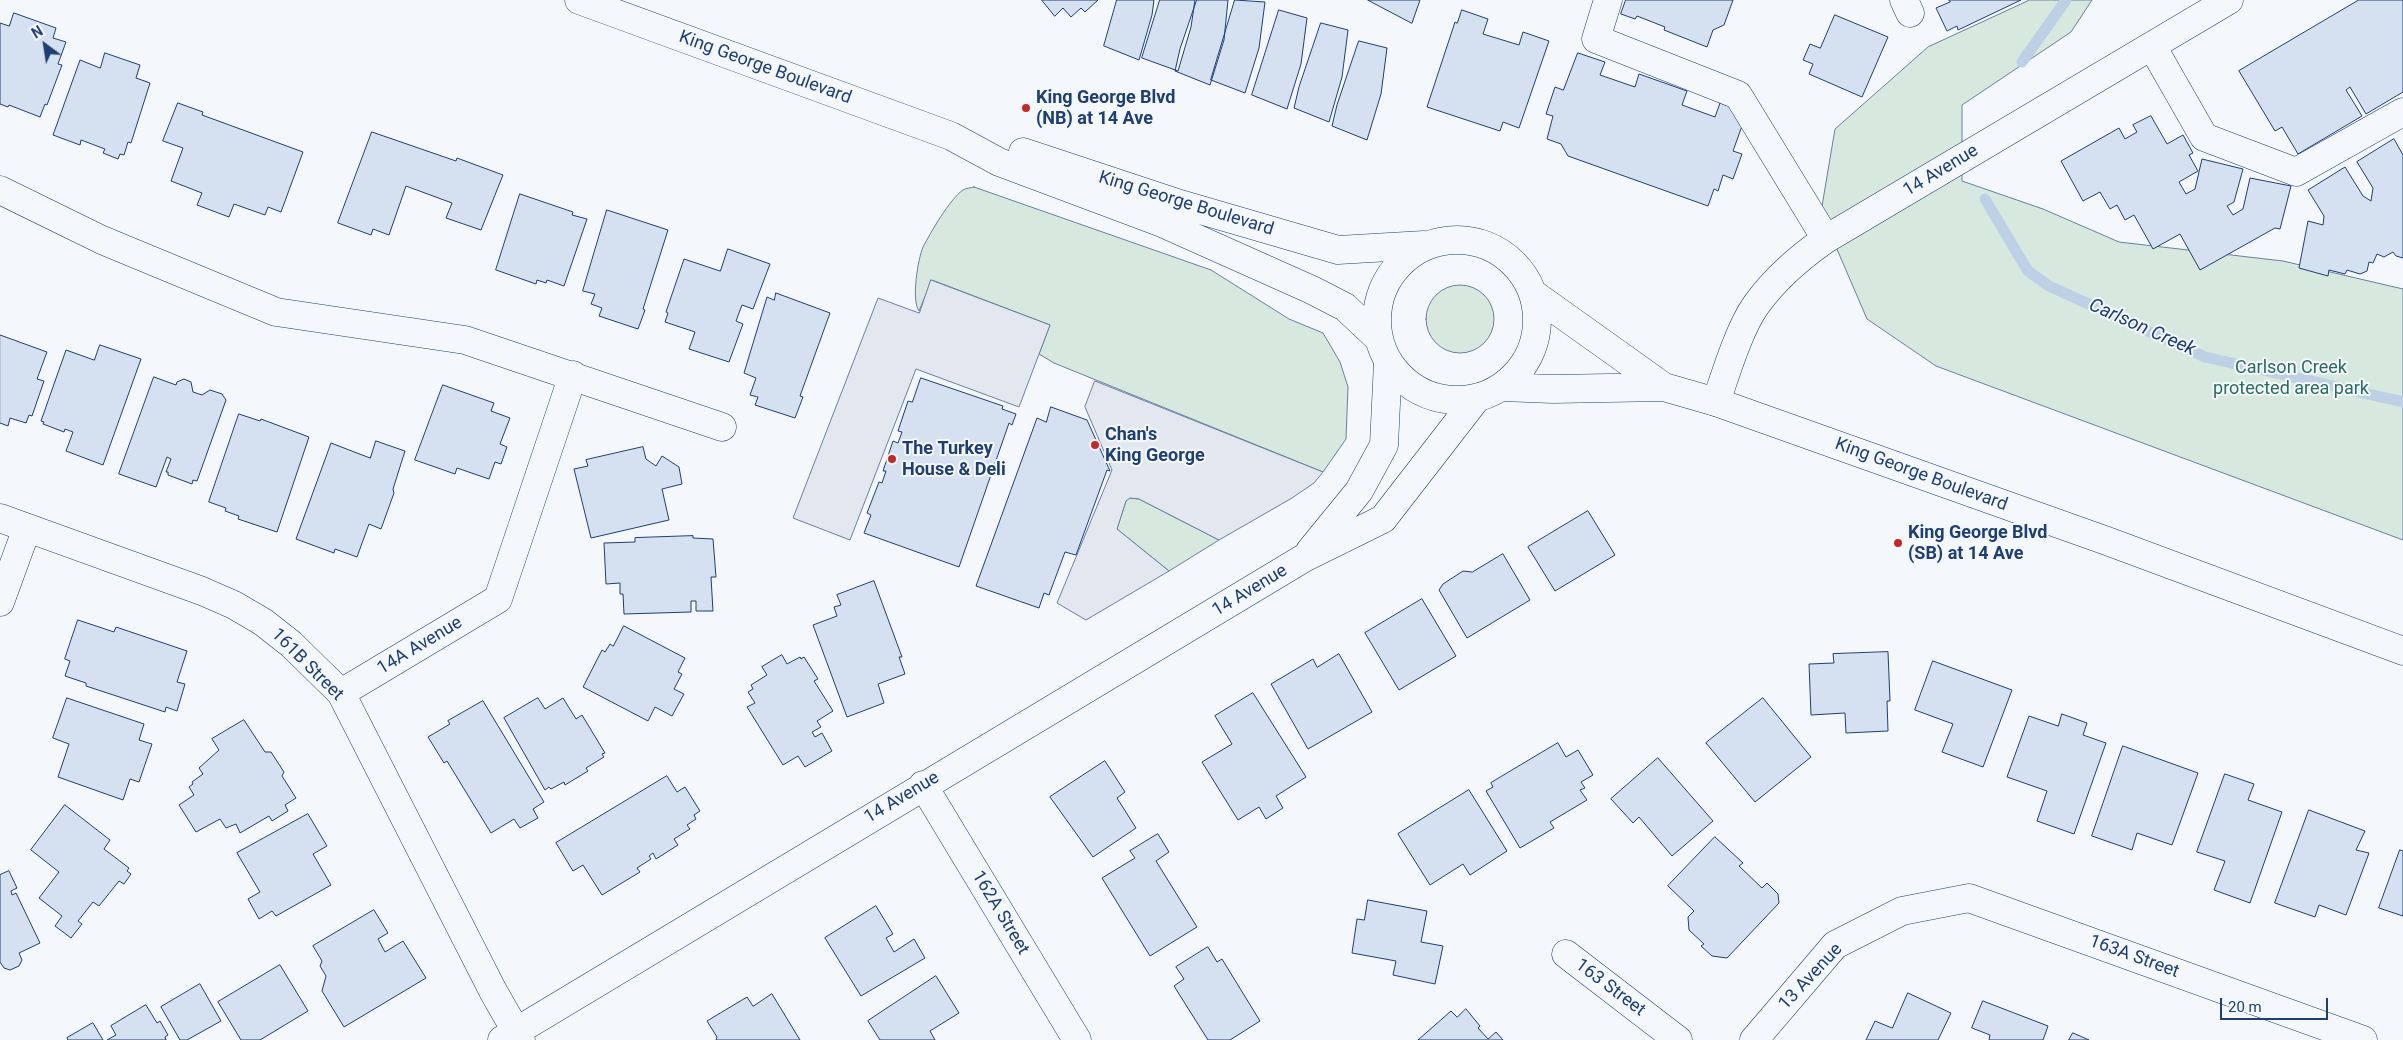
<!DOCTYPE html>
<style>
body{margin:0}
#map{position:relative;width:2403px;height:1040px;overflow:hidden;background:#f4f7fb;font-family:Roboto,sans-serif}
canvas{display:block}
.north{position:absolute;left:20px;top:20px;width:50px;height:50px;-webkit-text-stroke:4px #f4f7fb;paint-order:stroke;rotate:329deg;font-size:14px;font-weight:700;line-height:20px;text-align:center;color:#1d3f73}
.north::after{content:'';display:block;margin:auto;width:18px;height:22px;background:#1d3f73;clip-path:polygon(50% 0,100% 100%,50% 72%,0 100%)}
.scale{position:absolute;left:2220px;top:998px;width:108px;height:22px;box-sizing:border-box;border:2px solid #1d3f73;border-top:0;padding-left:6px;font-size:15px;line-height:18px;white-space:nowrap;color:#1d3f73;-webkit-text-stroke:4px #f4f7fb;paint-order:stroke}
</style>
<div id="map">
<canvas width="2403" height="1040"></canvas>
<div class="north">N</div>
<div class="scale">20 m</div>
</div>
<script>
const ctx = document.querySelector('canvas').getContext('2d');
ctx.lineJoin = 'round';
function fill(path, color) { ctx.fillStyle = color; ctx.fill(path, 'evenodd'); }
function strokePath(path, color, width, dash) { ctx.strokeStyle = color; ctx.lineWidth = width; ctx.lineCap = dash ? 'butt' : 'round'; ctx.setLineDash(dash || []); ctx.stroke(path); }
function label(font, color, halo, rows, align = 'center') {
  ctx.font = font + ' Roboto,sans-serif'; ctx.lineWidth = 4; ctx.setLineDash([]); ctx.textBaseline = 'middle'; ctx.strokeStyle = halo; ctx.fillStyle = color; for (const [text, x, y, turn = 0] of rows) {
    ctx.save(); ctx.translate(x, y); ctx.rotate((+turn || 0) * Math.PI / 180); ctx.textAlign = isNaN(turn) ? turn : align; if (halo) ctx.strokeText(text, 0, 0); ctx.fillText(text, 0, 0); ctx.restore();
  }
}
const green = new Path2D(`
 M2030,0H2092L2071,32L1962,105V181L2043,209L2119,242L2283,261L2403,289V540L1936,366L1867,319L1821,212L1835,129L1928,47Z
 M974,187L1211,270L1289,319L1323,333L1340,362L1348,387L1346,439L1323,472L1054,363L1039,354L1050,325L932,280L919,311C911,300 918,259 923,247C931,232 949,200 963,190C966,188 971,188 974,187Z
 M1426 319a34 34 0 1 1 68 0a34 34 0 1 1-68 0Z
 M1130,498L1139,499L1219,540L1169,571L1117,529L1126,501Z`);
const parking = new Path2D(`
 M931,280L1050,325L1019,407L916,369L850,540L793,518L878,298L919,313Z
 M1095,381L1323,472L1314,483L1292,498L1219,540L1139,499L1130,498L1126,501L1117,529L1169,571L1086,620L1057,603L1112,470L1085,407Z`);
const stream = new Path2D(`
 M2022,62L2066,0
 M1985,199L2028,271L2049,286L2205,357L2403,402`);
const building = new Path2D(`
 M1042,0H1098L1085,12L1081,8L1071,17L1063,8L1055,16Z
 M1117,0H1154L1152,15L1139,60L1104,46Z
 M1160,0H1195L1191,27L1178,71L1142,58Z
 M1197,0H1228L1224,40L1210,85L1175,71L1180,49Z
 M1235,0L1265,2L1259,48L1245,93L1211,80Z
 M1368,0H1420L1412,23Z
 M1626,0H1733L1724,25L1713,30L1707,47L1664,30L1665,27L1637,16L1635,19L1621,14Z
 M1949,0H2021L1958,30L1957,26L1947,31L1936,8L1950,2Z
 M2359,0H2403V92L2366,114L2350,87L2346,90L2362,116L2298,154L2282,127L2275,131L2239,71Z
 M1279,10L1307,18L1301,64L1287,109L1252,95Z
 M1462,10L1488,19L1483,34L1519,45L1523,32L1549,41L1519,128L1503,122L1500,131L1427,107L1455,22L1457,23Z
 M14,13L56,28L53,38L66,42L58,64L62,65L47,105L45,104L40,117L9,105L8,107L0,104V23L9,26Z
 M1835,15L1888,37L1862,97L1809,74L1813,64L1803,60L1810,44L1820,48Z
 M1321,23L1348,30L1342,77L1329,122L1294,108L1299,87Z
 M1359,41L1387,48L1381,94L1367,140L1332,126L1337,105Z
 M105,53L140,65L136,78L150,83L131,143L128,142L124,155L120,154L118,159L103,153L105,149L81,140L80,145L53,135L80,60L100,68Z
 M1578,53L1605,62L1600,75L1635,87L1639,74L1687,91L1682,105L1715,117L1720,103L1747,112L1733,151L1742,154L1733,179L1723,175L1718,191L1714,189L1708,206L1568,156L1561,144L1547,139L1553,116L1546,114L1555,87L1563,90Z
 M178,103L203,112L202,115L303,152L281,212L268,207L265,215L234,204L229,217L197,205L202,193L171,181L183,148L163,141Z
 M2151,116L2167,144L2183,135L2193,153L2189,155L2198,171L2179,182L2186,194L2195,189L2202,159L2243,169L2234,202L2227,206L2233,215L2243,209L2250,178L2291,186L2280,229L2275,228L2200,270L2180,234L2153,249L2134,215L2125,220L2117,205L2110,209L2100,192L2083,201L2061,161L2119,128L2125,139L2137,132L2133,125Z
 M372,132L456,161L457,158L503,175L481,230L446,218L452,203L406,186L389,235L373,229L371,235L338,223Z
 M2394,139L2403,155V258L2396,256L2393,252L2384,257L2377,254L2373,263L2369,262L2367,271L2360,274L2347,270L2345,274L2329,270L2328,276L2299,268L2308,221L2323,225L2324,216L2308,190L2345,167L2363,196L2371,201L2373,188L2357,162Z
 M520,194L573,212L572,215L587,219L564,286L547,280L546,283L537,280L536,284L496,270Z
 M607,210L668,230L643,309L645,310L638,329L599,316L602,308L591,304L595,294L583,291Z
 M728,249L770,264L753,309L742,305L736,321L743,324L729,362L689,349L695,332L665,322L668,313L666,312L684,259L720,271Z
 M776,293L830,313L800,396L803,397L795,418L755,405L758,397L750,395L756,378L744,373L767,297L774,300Z
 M0,335L47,352L37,379L44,381L32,416L29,415L26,423L10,418L8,426L0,423Z
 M100,345L141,359L103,465L66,451L73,432L65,429L64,432L43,424L44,422L41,421L66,350L94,360Z
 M154,377L176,385L177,382L184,379L191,382L193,392L202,395L210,390L222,394L226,400L197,481L193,480L192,484L168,475V472H166L171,459L167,457L156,487L119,474Z
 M921,378L1003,406L1002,409L1016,414L1012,425L1009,423L959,567L864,533L871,515L867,513L879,482L882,483L886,471H883L893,441L898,443L902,432L898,431L908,401L912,402Z
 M443,385L494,403L491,411L510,418L500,444L507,447L501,464L495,462L489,479L457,468L455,474L415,460Z
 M1051,407L1087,420L1110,471L1107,470L1076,555L1065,552L1049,595L1044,593L1039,608L976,586L1037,418L1046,422Z
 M239,414L260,421L261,419L309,437L277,532L238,519L239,516L225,511L226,508L209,502Z
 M376,441L405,451L393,489L394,493L381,529L369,524L357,557L335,549L334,553L296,539L331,443L370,458Z
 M643,447L646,459L656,466L662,456L679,467L682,484L662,489L669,520L591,538L574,469L588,466L586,460Z
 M1588,511L1615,555L1555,591L1528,547Z
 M693,536V538L713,539L716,577H711L713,611H696V601H691V612L624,614L623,594H620V583L606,584L604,543L635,542V538Z
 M1503,554L1530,600L1467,638L1439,590L1443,584L1463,571L1472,572Z
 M874,581L902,657H899L905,674L878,684L884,703L847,717L813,625L837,616L834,607L841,605L837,595Z
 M1422,599L1456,656L1399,690L1365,633Z
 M78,620L114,632L116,627L187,651L177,682L185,684L177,711L166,707L165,712L86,686V683L65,676L70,661L65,659Z
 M624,626L685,658L678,672L682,674L674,689L684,694L672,716L655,707L648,721L583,687L602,650L605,652L610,644L613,646Z
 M1888,652L1890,701H1887L1888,731L1846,733L1845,713L1811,715L1809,664L1834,663L1833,654Z
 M1339,654L1372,712L1308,749L1271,684L1313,659L1317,667Z
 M782,655L787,664L800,657L801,659L804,657L818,679L814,681L833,711L817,721L821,727L812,732L815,737L822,733L832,751L805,767L798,756L783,765L747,707L755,703L748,692L753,689L751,685L767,675L762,667Z
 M1933,661L2012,690L1983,767L1942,752L1953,724L1915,710Z
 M1253,693L1306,777L1276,796L1283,808L1266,819L1259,807L1238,820L1202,762L1232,744L1215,716Z
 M67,698L144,724L139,740L152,744L139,782L130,779L123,800L58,777L69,744L53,738Z
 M538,698L545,709L563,698L576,719L582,715L605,753L602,754L604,757L586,768L588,771L565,785L564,782L551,789L549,787L545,790L504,718Z
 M1763,698L1811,757L1755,802L1706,743Z
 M483,701L544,802L533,809L538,818L520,828L514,819L491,833L447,761L444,763L428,737L450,724L448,721Z
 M2062,714L2087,723L2083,735L2106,743L2074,834L2037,821L2047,791L2007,777L2029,716L2058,726Z
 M244,720L265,752H271L284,772L282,776L296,798L285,805L288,811L272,821L269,816L240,833L236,824L226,828L220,819L196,832L179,805L194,795L189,787L193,784L192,782L203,774L199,768L219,750L212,739Z
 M1558,743L1566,757L1578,750L1593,775L1581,782L1585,788L1580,790L1587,800L1550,822L1554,828L1520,848L1486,791L1493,787L1491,783Z
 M2123,746L2198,773L2172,845L2137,833L2132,850L2092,836Z
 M1658,758L1713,821L1672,856L1639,817L1633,823L1611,799Z
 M1105,761L1125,792L1117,798L1136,828L1093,857L1050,797Z
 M2225,774L2254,784L2248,800L2282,812L2250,903L2214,890L2225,861L2197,852Z
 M667,776L677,792L685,787L700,811L694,815L696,819L687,825L690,829L674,839L678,845L656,859L653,853L649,856L651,859L637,868L640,872L602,895L583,865L573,871L556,843Z
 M1469,790L1507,851L1470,875L1463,864L1430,885L1398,834Z
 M65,805L110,840L104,849L129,868L127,871L131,874L124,884L119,881L99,906L93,902L78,921L82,924L71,938L55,926L62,916L39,898L59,872L31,850Z
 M2309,810L2365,831L2356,850L2369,853L2346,915L2319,905L2315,917L2275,903Z
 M308,814L327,846L313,854L331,885L276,916L272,911L259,919L248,899L260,892L237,853Z
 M1158,834L1169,852L1156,861L1197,927L1150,956L1102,878L1135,858L1130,851Z
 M1715,837L1743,863L1739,866L1762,888L1767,883L1778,894L1779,903L1727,958L1712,956L1701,946L1704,944L1689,930L1688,917L1694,911L1668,886Z
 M2400,850L2403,851V916L2379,908Z
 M9,871L17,888L11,891L12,895L16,893L40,943L19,953L22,960L19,966L10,970L4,968L0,962V875Z
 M1368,900L1427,911L1421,942L1443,946L1435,984L1393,975L1396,961L1352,953L1357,919L1364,920Z
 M876,906L893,934L886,938L894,952L914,939L925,958L861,996L825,938Z
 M374,910L388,933L378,939L385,952L403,941L426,978L344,1027L322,991L326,976L320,966L322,961L313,946Z
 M1208,947L1217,962L1222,959L1260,1021L1230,1040H1208L1174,986L1184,979L1176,967Z
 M280,965L308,1011L260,1040H241L218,1002Z
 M936,976L959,1013L930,1031L935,1040H880L868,1021Z
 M200,984L221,1021L187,1040H180L161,1007Z
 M1908,993L1951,1013L1938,1040H1866L1875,1021L1892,1028Z
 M772,994L800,1040H716L717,1037L707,1021L747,997L753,1006Z
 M1983,1001L2048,1026L2043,1040H1989L1990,1035L1972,1028Z
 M146,1005L157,1023L160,1021L168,1035L165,1037L166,1040H107L116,1035L111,1026Z
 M1466,1009L1480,1026L1478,1028L1488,1039L1496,1032L1503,1040H1418L1451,1011L1457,1017Z
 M93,1023L103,1040H68L67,1038Z
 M2073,1033L2089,1040H2069Z`);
const minor = new Path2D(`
 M1608,0L1596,39L1738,95L1826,239
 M1904,0L1910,13
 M2152,46L2204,137L2296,172L2403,112
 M0,190L102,240L276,312L465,340L722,427
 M1716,402C1726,373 1739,329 1756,305C1774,280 1800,257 1826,239L2229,0
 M0,518L202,591L234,605L263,622L291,644L341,693L493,991L521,1040
 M1310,551L1359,491L1384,445L1388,362
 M0,602L27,528
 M341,693L498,599L573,375
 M923,785L1077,1040
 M1566,954L1678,1040
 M502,1040L1304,558L1383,519L1476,399
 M1754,1040L1835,945L1902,911L1969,898L2363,1040`);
const major = new Path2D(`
 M579,0L951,136L999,162L1162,223L1312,290L1345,307L1378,338
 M1023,152L1180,204L1338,250L1424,245
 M1377 320a80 80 0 1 1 160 0a80 80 0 1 1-160 0Z
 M1535,295L1664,387
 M1502,387L1553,389L1664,387L1716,402L2107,541L2403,651`);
const markers = [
 [1026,108,5,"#c62828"],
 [1095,445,5,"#c62828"],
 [892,459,5,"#c62828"],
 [1898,543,5,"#c62828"]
];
const streetNames = [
 ["King George Boulevard",765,68,20],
 ["14 Avenue",1941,171,-31],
 ["King George Boulevard",1186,204,17],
 ["King George Boulevard",1921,475,20],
 ["14 Avenue",1250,591,-31],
 ["14A Avenue",420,646,-31],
 ["161B Street",307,665,45],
 ["14 Avenue",902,798,-31],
 ["162A Street",1000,913,59],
 ["163A Street",2134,957,20],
 ["13 Avenue",1811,977,-47],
 ["163 Street",1610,988,37]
];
const poiNames = [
 ["King George Blvd",1036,98],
 ["(NB) at 14 Ave",1036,119],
 ["Chan's",1105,435],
 ["King George",1105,456],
 ["The Turkey",902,449],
 ["House & Deli",902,470],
 ["King George Blvd",1908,533],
 ["(SB) at 14 Ave",1908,554]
];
const parkNames = [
 ["Carlson Creek",2291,368],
 ["protected area park",2291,389]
];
const waterNames = [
 ["Carlson Creek",2142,328,24]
];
fill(green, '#d7e8df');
strokePath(green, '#687fa3', 1);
fill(parking, '#e3e8f0');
strokePath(parking, '#687fa3', 1);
strokePath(stream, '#bed0e5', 11);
fill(building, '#d5e0f0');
strokePath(building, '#1d3f73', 1);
strokePath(minor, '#1d3f73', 29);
strokePath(major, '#1d3f73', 29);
strokePath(minor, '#f4f7fb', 28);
strokePath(major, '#f4f7fb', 28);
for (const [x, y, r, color] of markers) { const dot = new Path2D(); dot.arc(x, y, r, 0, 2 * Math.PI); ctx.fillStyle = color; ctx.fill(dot); strokePath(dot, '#f4f7fb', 2); }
label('18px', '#1d3f73', '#f4f7fb', streetNames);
label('bold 18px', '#1d3f73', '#f4f7fb', poiNames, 'left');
label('18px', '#2c6c60', '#f4f7fb', parkNames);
label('italic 19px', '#1d3f73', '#f4f7fb', waterNames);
</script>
